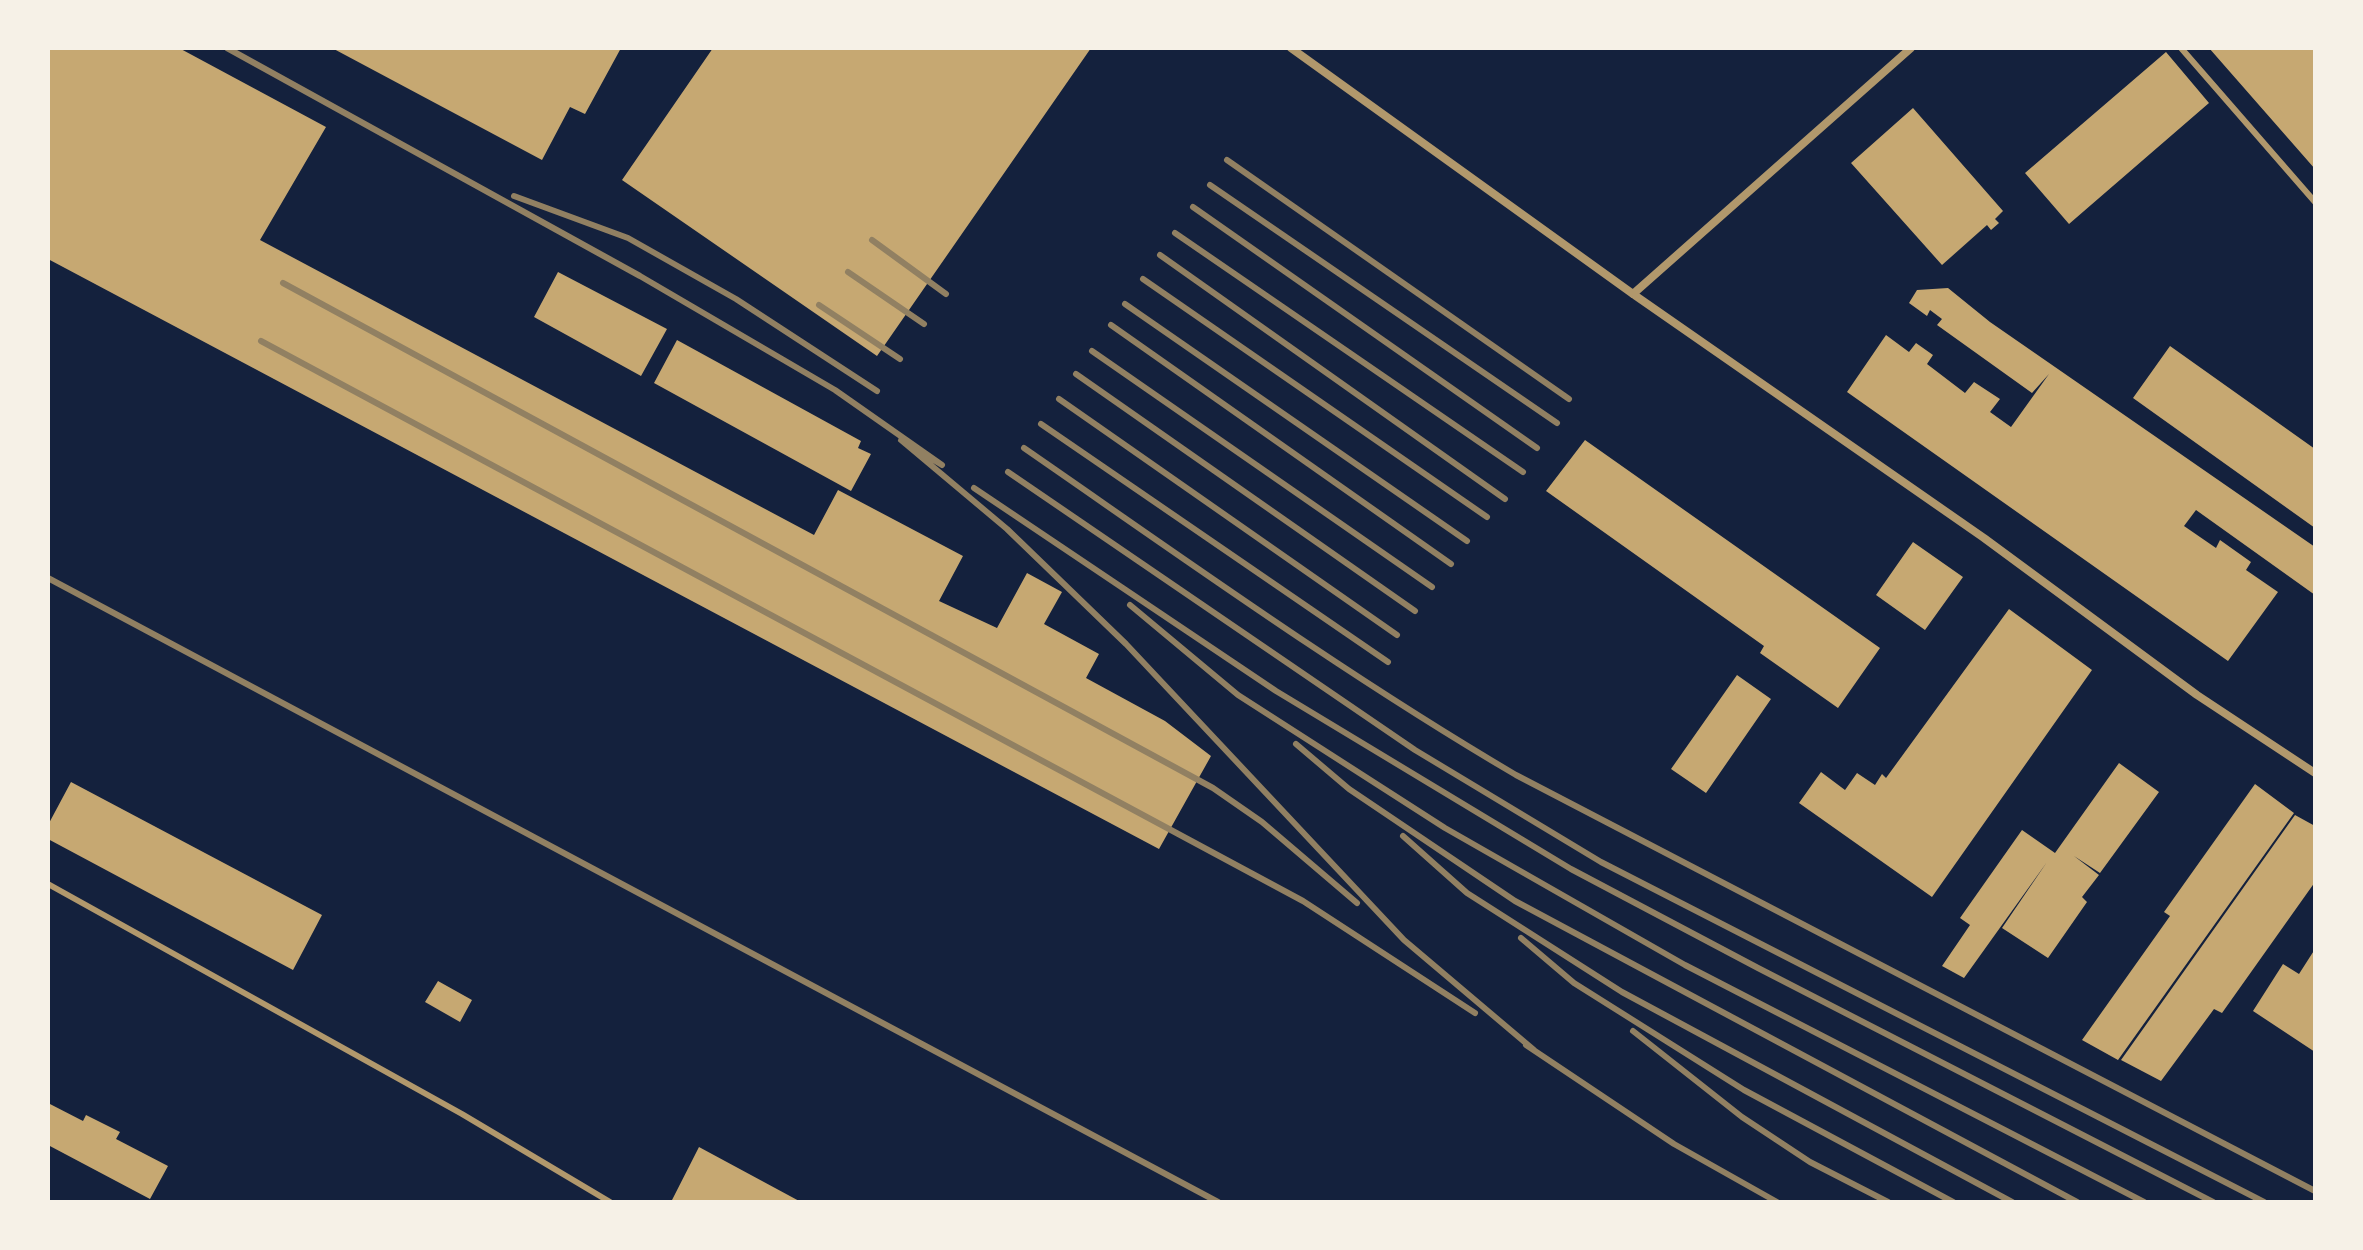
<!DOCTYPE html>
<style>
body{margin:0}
#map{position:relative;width:2363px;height:1250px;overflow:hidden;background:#14213d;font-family:Merriweather,serif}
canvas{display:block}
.frame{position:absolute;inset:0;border:50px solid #f6f1e7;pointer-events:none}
</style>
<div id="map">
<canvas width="2363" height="1250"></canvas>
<div class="frame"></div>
</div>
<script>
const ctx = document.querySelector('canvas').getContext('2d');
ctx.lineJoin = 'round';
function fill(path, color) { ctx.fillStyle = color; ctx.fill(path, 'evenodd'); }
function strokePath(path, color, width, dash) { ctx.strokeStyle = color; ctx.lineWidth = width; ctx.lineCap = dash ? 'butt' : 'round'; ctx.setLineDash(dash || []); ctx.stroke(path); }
const building = new Path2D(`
 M48,48H179L326,127L260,240L814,535L838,490L963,556L939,601L997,628L1027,573L1062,592L1044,624L1099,654L1086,678L1165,721L1211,756L1159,849L48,259Z
 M332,48H621L585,114L570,107L542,160Z
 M713,48H1091L877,356L622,180Z
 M2209,48H2315V169Z
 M2166,52L2209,103L2069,224L2025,173Z
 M1913,108L2003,211L1995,219L1999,223L1991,230L1987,225L1942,265L1851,163Z
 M558,272L667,329L641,376L534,317Z
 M1948,288L1990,322L2315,547V595L2196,510L2184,526L2216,548L2220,540L2251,562L2246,570L2278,592L2228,661L1847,392L1886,335L1909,352L1916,343L1933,355L1927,364L1965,393L1974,382L2000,399L1990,412L2011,427L2049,374L2032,393L1937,325L1942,319L1930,310L1927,316L1909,303L1917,290Z
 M677,340L861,441L858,448L871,454L851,491L654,383Z
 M2170,346L2315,449V528L2133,398Z
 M1585,440L1880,648L1838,708L1760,653L1764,646L1546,491Z
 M1913,542L1963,577L1925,630L1876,595Z
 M2009,609L2092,670L1932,897L1799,803L1821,772L1845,790L1857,773L1875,785L1882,774L1886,778Z
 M1737,675L1771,699L1706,793L1671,769Z
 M2119,763L2159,792L2100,873L2074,856L2099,875L2082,897L2087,902L2048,958L2002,928L2047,862L1964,978L1942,966L1970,925L1960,918L2022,830L2055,853Z
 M71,782L322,915L293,970L48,839V825Z
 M2255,784L2294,813L2118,1060L2082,1040L2170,916L2164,912Z
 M2295,815L2315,826V882L2222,1013L2214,1009L2161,1081L2121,1060Z
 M2315,949V1052L2253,1011L2283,964L2299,974Z
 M438,981L472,1000L460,1022L425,1002Z
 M48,1103L83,1121L86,1115L120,1132L116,1139L168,1166L150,1199L48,1145Z
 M699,1147L801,1202H671Z`);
const service = new Path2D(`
 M2181,48L2315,202
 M48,884L462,1114L610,1202`);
const minor = new Path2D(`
 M1291,48L1633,294L1984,538L2197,695L2315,773
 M1633,294L1911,48`);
const rail = new Path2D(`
 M227,48L640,276L835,390L942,465L901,440L1007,529L1126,644L1404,940L1534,1050
 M1227,160L1569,399
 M1210,185L1557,423
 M514,196L628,238L736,299L877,391
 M1193,207L1537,448
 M1175,233L1523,472
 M872,240L946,294
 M1160,255L1505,499
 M848,272L924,324
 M1143,279L1487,517
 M283,283L1213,788L1262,822L1357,903
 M1125,304L1467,541
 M819,305L900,359
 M1111,325L1451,564
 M261,341L1303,901L1475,1013
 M1092,351L1432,587
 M1076,374L1415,611
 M1059,399L1397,635
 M1041,424L1388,662
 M1024,448C1186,560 1346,675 1516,775L2315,1191
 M1008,472L1415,750L1601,862L2264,1202
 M974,488L1276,691L1571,869L1758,968L2213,1202
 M48,578L1218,1202
 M1130,605L1238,695L1445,828L1685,965L2144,1202
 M1296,744L1349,789L1515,901L2077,1202
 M1403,836L1467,893L1622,992L2012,1202
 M1521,938L1574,983L1744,1090L1953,1202
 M1633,1031L1742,1117L1810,1162L1888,1202
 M1526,1045L1674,1144L1777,1202`);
fill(building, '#c6a872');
strokePath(service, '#b1986c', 6);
strokePath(minor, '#b1986c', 8);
strokePath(rail, '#918062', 6);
</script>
